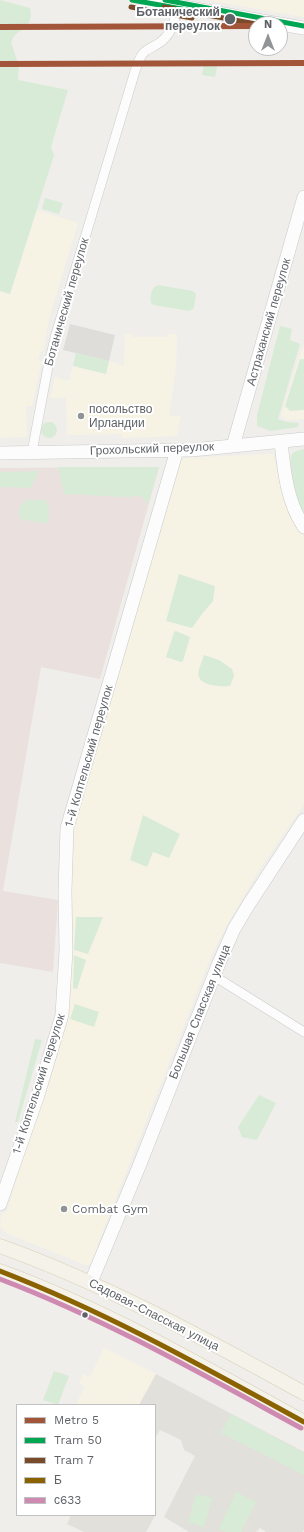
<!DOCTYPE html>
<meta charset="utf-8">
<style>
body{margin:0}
#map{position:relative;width:304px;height:1532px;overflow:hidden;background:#efeeea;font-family:"Work Sans",sans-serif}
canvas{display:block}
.legend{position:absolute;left:16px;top:1404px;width:140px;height:112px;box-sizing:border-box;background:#fff;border:1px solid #bfc1c3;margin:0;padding:5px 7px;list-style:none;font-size:12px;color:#5f6368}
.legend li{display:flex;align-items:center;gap:8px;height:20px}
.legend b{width:20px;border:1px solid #bfc1c3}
.north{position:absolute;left:248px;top:16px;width:40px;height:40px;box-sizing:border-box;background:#fff;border:1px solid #bfc1c3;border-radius:50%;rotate:0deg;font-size:11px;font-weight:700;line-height:16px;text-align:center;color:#5f6368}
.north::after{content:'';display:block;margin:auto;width:14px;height:18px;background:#919496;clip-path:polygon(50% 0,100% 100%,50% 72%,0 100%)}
</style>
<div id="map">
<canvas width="304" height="1532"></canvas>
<ul class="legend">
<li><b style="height:5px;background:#a35539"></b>Metro 5</li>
<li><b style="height:5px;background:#00a651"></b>Tram 50</li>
<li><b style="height:5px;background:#7a4b2a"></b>Tram 7</li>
<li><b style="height:5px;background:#8a6200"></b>Б</li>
<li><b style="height:5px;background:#cf8ab2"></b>с633</li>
</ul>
<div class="north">N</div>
</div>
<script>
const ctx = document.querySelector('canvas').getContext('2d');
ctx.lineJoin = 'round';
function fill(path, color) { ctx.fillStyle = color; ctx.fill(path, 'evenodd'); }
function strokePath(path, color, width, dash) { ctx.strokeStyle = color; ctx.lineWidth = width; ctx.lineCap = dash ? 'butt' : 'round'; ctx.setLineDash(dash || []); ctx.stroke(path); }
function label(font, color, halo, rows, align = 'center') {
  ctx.font = font + ' "Work Sans",sans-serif'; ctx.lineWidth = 4; ctx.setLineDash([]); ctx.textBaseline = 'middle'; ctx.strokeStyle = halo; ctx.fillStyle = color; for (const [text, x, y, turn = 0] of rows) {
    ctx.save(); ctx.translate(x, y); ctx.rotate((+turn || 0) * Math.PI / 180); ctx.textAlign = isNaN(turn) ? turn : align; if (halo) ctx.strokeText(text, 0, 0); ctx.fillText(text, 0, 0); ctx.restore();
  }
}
const commercial = new Path2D(`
 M209,0H304V17L211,1Z
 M37,210L78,223L49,318L44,350L40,352L38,360L42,361L32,406H26L27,437L0,438V291L10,294Z
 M125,334H132V337H168V334H177L176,366L169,416H181L177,436L121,438V434L67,435L66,398H50L55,377L69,381L73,366L106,374L109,361L124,366Z
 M304,345V419L287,420L281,416L299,357Z
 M273,454L286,503L292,517L304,537V804L259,870L228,923L212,954L97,1246L98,1250L93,1262L88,1265H86L6,1233L0,1227L1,1218L2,1214L7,1211L66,1016L70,988L71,828L181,458Z
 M104,1348L156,1374L139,1405H76L85,1386L79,1383L83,1374L90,1377Z`);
const industrial = new Path2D(`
 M70,324L115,335L109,361L63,350Z`);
const education = new Path2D(`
 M156,1374L304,1452V1530L302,1532H266L260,1528L256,1532H189L164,1517L195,1456L184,1450L181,1440L160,1430L155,1438V1405H139Z
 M155,1513L156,1514L146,1532H84L67,1524L71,1515H155Z`);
const medical = new Path2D(`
 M159,467L100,679L41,667L3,891L58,900L53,972L0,963V468Z`);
const green = new Path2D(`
 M0,0L30,8C35,29 17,27 11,42L19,66L18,80L68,90L51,147L54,155L10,294L0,291Z
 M205,60L218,62L215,77L202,75Z
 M45,198L63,203L59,214L42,209Z
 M158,285L193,291L196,294L194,308L189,311L154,305L151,303C150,295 151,288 158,285Z
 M280,326L292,329L290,340L300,344L278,419L287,422L299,423L298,427L270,431L257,426V415Z
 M76,353L109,361L106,374L73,366Z
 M300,359H304V410L290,411L285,406Z
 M41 430a8 8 0 1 1 16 0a8 8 0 1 1-16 0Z
 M304,449V514C298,505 288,466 291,456C293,451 299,450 304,449Z
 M58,467H159L148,504L141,496L125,497L64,494Z
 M39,471L31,488L0,487V472Z
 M26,500H45C50,506 50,516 47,523H43L21,519L19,514L20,506Z
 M179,574L215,586L213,601L202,614L192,628L166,621Z
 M176,631L190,637L183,661L181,662L166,657L174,632Z
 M204,655L219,660L232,669L234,676L230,686C223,687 218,686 211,685C192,680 199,670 204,655Z
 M143,815L180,834L169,858L153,852L147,867L130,860Z
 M76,917H103L88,954L74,950Z
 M74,955L86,960L77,989L73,988Z
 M75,1004L99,1012L94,1027L70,1019Z
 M35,1039L42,1040L18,1122H15Z
 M259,1095L276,1103L257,1140L242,1137L238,1127Z
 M54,1371L69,1376L58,1405L43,1400Z
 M231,1414L304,1453V1475L221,1433Z
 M236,1492L256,1502L241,1532H226L219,1529Z
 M196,1494L212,1498L204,1527L188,1522Z`);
const street = new Path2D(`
 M32,452L48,367L56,334L136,68C144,43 152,52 165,38C174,29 175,17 178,6
 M214,976L304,1032`);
const secondary = new Path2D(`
 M146,0L279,24
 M280,24L304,28
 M281,442C284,471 287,502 304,527
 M233,446L304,197
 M0,453L192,450L304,439
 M0,1204L38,1095L62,1015L66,951L65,891L67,828L177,450
 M91,1282L140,1164L219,963L234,929L249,904L304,820`);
const primary = new Path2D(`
 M0,1246C106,1284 205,1339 304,1393
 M0,1271C107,1310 205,1368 304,1422`);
const bus1 = new Path2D(`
 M0,1271C106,1312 204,1367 304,1422`);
const bus2 = new Path2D(`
 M0,1279C105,1319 202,1374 301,1428`);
const tram1 = new Path2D(`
 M132,0L193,11
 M165,0L304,26`);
const tram2 = new Path2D(`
 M131,7L192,18
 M164,7L256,24`);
const metro1 = new Path2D(`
 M0,27L256,26
 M0,64L304,63`);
const markers = [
 [230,19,6,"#5f6368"],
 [81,416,4,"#919496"],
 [64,1209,4,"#919496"],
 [85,1315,3.5,"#5f6368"]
];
const stopNames = [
 ["Ботанический",220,12],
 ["переулок",220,26]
];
const streetNames = [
 ["Ботанический переулок",67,302,-74],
 ["Астраханский переулок",269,322,-74],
 ["Грохольский переулок",152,449,-2],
 ["1-й Коптельский переулок",89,756,-74],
 ["Большая Спасская улица",200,1012,-68],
 ["1-й Коптельский переулок",39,1084,-72],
 ["Садовая-Спасская улица",154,1315,27]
];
const poiNames = [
 ["посольство",89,409],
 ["Ирландии",89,423],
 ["Combat Gym",72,1209]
];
fill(commercial, '#f7f3e4');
fill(industrial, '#dfddda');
fill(education, '#e2e0da');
fill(medical, '#eae0de');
fill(green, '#d8ebd6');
strokePath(street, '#cbcccc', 10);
strokePath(secondary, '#cacacb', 14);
strokePath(primary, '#d7ceb8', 15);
strokePath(street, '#fdfcfc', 9);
strokePath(secondary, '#fdfcfc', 13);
strokePath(primary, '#f4f2e9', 14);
strokePath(bus1, '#8a6200', 5);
strokePath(bus2, '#cf8ab2', 5);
strokePath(tram1, '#00a651', 5);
strokePath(tram2, '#7a4b2a', 5);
strokePath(metro1, '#a35539', 6);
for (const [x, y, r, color] of markers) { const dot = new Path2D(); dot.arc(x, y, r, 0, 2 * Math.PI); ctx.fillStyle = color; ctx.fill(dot); strokePath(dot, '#fff', 1.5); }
label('bold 12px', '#5f6368', '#fff', stopNames, 'right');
label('12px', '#5f6368', '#fff', streetNames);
label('12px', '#5f6368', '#fff', poiNames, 'left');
</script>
